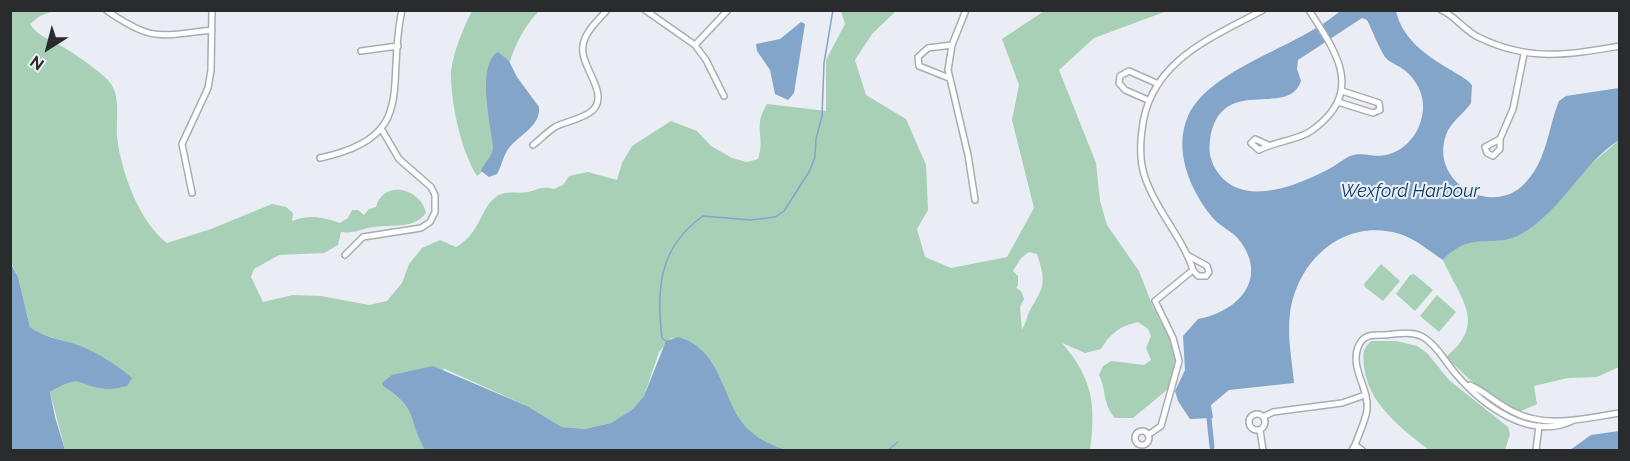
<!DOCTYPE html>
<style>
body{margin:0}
#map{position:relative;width:1630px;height:461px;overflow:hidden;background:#eaedf4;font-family:Raleway,sans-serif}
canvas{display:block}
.frame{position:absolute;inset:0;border:12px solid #2a2b2d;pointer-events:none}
.north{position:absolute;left:18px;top:18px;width:60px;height:60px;-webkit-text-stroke:4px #eaedf4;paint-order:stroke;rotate:216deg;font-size:16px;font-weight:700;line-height:24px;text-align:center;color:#2a2b2d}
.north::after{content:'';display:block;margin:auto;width:21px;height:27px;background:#2a2b2d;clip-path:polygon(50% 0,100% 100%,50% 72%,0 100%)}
</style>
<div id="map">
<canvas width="1630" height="461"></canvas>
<div class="frame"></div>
<div class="north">N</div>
</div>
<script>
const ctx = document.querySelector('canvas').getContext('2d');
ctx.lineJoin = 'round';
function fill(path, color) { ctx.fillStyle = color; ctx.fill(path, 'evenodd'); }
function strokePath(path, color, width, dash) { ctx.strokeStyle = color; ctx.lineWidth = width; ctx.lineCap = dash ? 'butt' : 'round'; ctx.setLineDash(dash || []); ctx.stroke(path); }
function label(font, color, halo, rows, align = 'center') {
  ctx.font = font + ' Raleway,sans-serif'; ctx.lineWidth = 4.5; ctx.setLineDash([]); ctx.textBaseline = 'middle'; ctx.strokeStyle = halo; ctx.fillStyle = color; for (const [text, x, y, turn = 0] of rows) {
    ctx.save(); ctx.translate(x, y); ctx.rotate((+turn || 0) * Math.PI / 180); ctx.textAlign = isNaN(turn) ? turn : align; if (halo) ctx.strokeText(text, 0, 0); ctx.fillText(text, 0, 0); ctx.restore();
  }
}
const green = new Path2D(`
 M11,11H53L40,16L30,24C38,37 51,39 63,47C75,54 108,76 113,87C120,102 116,121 117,137C121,171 139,222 167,243L211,229L272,204L286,207L293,213L292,221C310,214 322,217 340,223L348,218L352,210H358L364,215L369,209L376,207C383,179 421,188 426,213C413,230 392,224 373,227C361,229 353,234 341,232L338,245L324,253L279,255L254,269L251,277L263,302L293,295L321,296L369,305L387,301L402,283L409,264L422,248L440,240L456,247C481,233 480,208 496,197C505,190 518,194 528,192C540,189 542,186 554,189L563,185L569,176L588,172L617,180L622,163L632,146L671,121L697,131L711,146L732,158L747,162L758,159C766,136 752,128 767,104L826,111V60L845,24L841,11H896L872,34L855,60L866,95L906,119L926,165L928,210L917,229L925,257L951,268L1007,257L1034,208L1012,120L1019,85L1002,39L1044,11H1167L1094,38L1059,70L1096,163L1100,201L1107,225L1139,271L1153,307L1174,346L1176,365L1168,389L1133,418H1115C1102,403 1107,392 1099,375L1103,366L1111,361L1144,365L1151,360L1146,348L1151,336L1148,329L1138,322C1120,326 1111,333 1101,349L1085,353L1062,343C1093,379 1096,405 1090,450H785C773,445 758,440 748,430C719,400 724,342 671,338L659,352L644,396L633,409L611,423L585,429L562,427L527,406L445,369L383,386C418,410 408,417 425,450H65L50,392C75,377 81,380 108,389L77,345L38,333L30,327L18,277L11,262ZM1029,252L1037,254C1045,279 1046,285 1031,308C1027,315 1026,323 1022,330L1020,307L1024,299L1021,291L1016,288L1018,285V276L1013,271L1021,258Z
 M472,11H539C500,52 501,108 495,161L477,176C461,150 452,108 451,77C450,60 464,26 472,11Z
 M1619,140V367L1597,377L1568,378L1534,386L1537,404L1519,412L1469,379L1446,357C1488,323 1460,299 1443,260L1454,248L1470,241H1498L1541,220L1589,166Z
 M1381,264L1400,281L1383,301L1365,287L1364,284Z
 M1414,274L1433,290L1415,311L1396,294L1410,275Z
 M1437,295L1456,312L1439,332L1420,316Z
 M1371,341H1396L1417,346L1427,353L1449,380L1508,427L1510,434L1505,450H1429C1401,428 1368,404 1364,366C1363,355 1362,349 1371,341Z`);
const water = new Path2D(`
 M1340,11H1396C1402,38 1425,55 1449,69C1457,74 1466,78 1472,85L1471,103C1463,115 1451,121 1446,135C1429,183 1494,219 1526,182C1547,160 1548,128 1559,101L1566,96L1619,88V140C1582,164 1561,211 1523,233C1492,251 1473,228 1443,260C1429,251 1416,239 1400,234C1344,217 1297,260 1290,314C1287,336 1292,360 1294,383L1229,390L1211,405L1213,418L1190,419L1178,401L1175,391L1185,370L1183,336L1198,319C1237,312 1269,280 1240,241C1233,231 1220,227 1212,217C1190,190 1173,150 1188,116C1211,67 1298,48 1340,11ZM1362,18L1367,20C1373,32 1378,46 1385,57C1389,62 1395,64 1400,67C1413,75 1422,89 1423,104C1424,127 1409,150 1386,155C1374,158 1362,151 1350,156C1342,160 1335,166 1327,170C1296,186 1244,207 1219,174C1211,164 1208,152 1210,140C1220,72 1288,120 1301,81L1297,69L1298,60Z
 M801,22L805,24L794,93L788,100L775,94L770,70L757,51L756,44L780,39Z
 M498,52L509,61L517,77L539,107C541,126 519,135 509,148C503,155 502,166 497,174L489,177L481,171C484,162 494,156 493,146C491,126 476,64 498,52Z
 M10,262L18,277L30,327C43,337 59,339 75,344C95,351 116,364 132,378L127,386C121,387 114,389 108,389C77,387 84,372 50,392L55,417L65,450H11Z
 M678,337C725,350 721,404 749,430C759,440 773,445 785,450H425C407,417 419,410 383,386L382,383L392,375L433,366L527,406L562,427L585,429L611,423L633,409L644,396L666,341Z
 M1619,431V448L1616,450H1570L1591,435Z`);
const stream = new Path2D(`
 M666,341L662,338C656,289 659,247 703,216L751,220L775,217L784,211L809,172L815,157L816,139L822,116L824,63L833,10
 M888,450L898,442`);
const canal = new Path2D(`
 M1209,418L1212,447`);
const street = new Path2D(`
 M106,10C152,42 158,36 212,30
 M645,10L695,45L706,60L724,96
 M966,10L952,45L948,70L968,155L975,200
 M1441,10C1453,14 1465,31 1478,37C1529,62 1567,55 1620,46
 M695,45L728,10
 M361,51L398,46
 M949,78L919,66L918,57L928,48L952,45
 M1148,100L1125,90L1119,83L1120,76L1129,71L1156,83
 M1338,102L1373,113L1380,110L1379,103L1342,91
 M1500,139L1485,147L1487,153L1493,156L1500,149V139L1513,109L1524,54
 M533,145C541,139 547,132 555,127C566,121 584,119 593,110C610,93 579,66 583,45C585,32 598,20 607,10
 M1268,145L1255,139L1251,143L1259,150C1276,141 1301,140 1315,128C1365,90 1335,51 1309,10
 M320,158C420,137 385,86 402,10
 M192,193L182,144L208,88L211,70L212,10
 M345,255L363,237L421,228L430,222L435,212V195L431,187L399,159L382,130
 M1187,255L1207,266L1209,272L1206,276H1198L1193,270C1183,238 1157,212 1146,180C1140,165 1140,145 1142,130C1149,62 1209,39 1263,10
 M1470,385C1486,392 1498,405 1514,412C1546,429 1586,418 1620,413
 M1249 422a8 8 0 1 1 16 0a8 8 0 1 1-16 0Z
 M1263,417L1273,412L1342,403L1365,395
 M1260,430L1263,450
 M1135 438a7 7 0 1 1 14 0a7 7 0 1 1-14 0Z
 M1148,435L1161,426L1179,361L1173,338L1155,301L1193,270
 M1355,445C1359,434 1365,422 1367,410C1370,388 1347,366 1360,343C1365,334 1375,335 1384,335C1396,334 1410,331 1421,336C1435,343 1445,361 1455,373C1483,406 1531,442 1574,420
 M1352,450L1355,445L1362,450
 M1536,450L1539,426`);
const waterNames = [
 ["Wexford Harbour",1410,192]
];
fill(green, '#a8d0b7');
fill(water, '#82a5c9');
strokePath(stream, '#82a5c9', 1.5);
strokePath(canal, '#82a5c9', 5);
strokePath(street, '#a9acb3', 8);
strokePath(street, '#fff', 5);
label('italic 18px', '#053f6d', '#eaedf4', waterNames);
</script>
